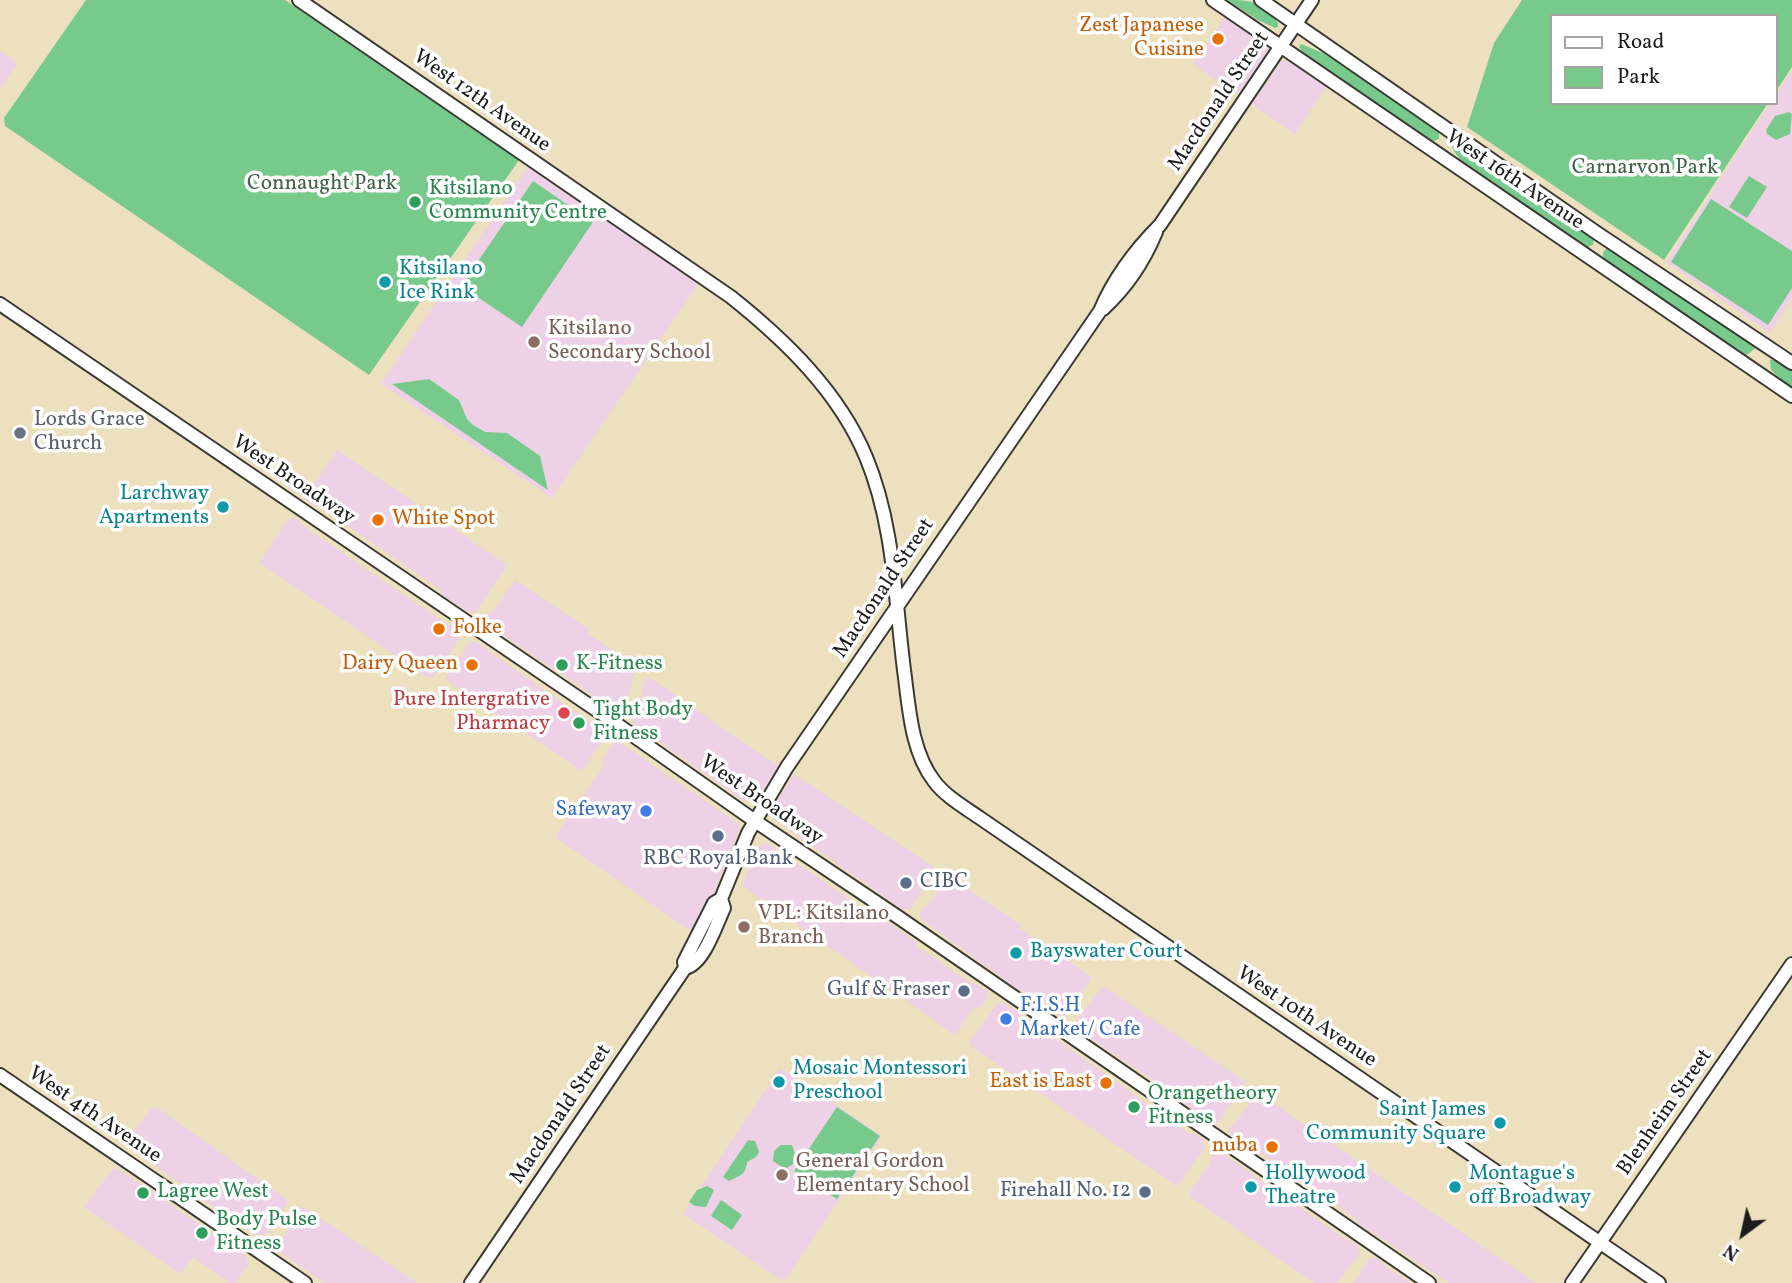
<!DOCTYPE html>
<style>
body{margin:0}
#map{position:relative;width:1792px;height:1283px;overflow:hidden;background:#ede0be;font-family:Vollkorn,serif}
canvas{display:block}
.legend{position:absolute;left:1550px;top:14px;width:228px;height:91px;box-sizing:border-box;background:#fff;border:2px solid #a4a4a4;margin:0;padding:9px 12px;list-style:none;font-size:21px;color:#1c1c1c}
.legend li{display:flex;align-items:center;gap:14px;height:35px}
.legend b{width:35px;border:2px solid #a4a4a4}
.north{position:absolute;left:1708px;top:1199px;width:70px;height:70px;-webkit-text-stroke:5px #fff;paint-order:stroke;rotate:213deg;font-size:19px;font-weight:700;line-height:28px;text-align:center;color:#1c1c1c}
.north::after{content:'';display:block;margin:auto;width:24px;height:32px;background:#1c1c1c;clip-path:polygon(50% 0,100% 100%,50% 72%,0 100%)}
</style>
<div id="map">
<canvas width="1792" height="1283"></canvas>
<ul class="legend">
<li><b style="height:9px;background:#fff"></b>Road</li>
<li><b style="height:19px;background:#77ca8c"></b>Park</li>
</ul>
<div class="north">N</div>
</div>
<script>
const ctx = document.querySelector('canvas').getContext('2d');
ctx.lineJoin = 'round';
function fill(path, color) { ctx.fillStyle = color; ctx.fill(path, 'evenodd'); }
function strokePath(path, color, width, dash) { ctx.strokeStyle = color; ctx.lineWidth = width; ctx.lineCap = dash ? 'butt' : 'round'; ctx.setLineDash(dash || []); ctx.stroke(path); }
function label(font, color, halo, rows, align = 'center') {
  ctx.font = font + ' Vollkorn,serif'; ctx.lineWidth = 7; ctx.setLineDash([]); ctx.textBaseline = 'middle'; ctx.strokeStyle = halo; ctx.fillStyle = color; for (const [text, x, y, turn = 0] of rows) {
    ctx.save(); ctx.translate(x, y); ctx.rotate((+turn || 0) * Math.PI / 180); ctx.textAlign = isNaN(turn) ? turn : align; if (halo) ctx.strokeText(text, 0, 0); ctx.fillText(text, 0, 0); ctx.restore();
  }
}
const built = new Path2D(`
 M1226,16L1269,46L1268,53L1239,94L1233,93L1193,64Z
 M0,51L18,63L0,90Z
 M1286,59L1327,85L1295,134L1255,107L1253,103L1281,62Z
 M1792,71V299L1770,333L1666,262L1771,103H1776V95Z
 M528,166L694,280L697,286L552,498L381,384Z
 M337,450L507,565L476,612L467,611L442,595L441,590L317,505H312L304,499L303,492L307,486H313Z
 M293,517L298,519L303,526L447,624L460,630L461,637L433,678L425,676L260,563L287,521Z
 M515,580L589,629L587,633L636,666L624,711L617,714L609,709L608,705L486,624L485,617L494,610Z
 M471,641L481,644L483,647L593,724L606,729V739L598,747L582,771L445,679Z
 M646,679H652L779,767L758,798L752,802L742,800L645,731L633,725L632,716L640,709L643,693L642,689Z
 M619,742L739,824V831L701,925L694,930L686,928L558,839L556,835L603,767V760L613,744Z
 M794,774L937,869L910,909L903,910L771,817V810Z
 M762,844H769L883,922L889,923L916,942V946L972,984H977L987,991V999L981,1007L973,1008L955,1035L742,886L759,847Z
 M949,876L1021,925L1019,928L1089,975L1091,979L1066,1016H1060L1024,990L1020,991L921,919L920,912L925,906L929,904Z
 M1103,986L1246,1082L1220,1121L1217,1123L1211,1122L1179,1100L1177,1096L1076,1029L1075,1022Z
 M999,1002L1005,1003L1190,1134L1194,1133L1203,1139L1204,1149L1177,1186L972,1047L969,1042Z
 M780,1068L882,1136L784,1282L683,1214Z
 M1258,1091L1293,1117L1536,1283H1449L1358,1223L1356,1219L1244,1141L1233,1137L1230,1134L1229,1127L1237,1121Z
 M152,1107L159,1109L286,1199L288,1203L266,1234L256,1236L129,1148L128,1140Z
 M1219,1151L1342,1237L1358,1245L1360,1253L1337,1283H1314L1192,1198L1189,1193L1209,1165L1213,1154Z
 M113,1169H118L246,1256L248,1265L235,1283H230L192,1257L181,1274L84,1207Z
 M302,1208H305L417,1283H325L280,1252L277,1247Z
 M1374,1257L1383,1262L1385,1266L1410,1283H1354L1368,1260Z`);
const green = new Path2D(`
 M86,0H285L519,160L369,375L5,126L4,118Z
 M1227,0C1253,0 1261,1 1278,23V27L1275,28L1258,20Z
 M1522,0H1792V67L1776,91V16H1552V103H1768L1664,260L1467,127L1494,43Z
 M1301,44L1323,53L1427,120L1439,132V139C1434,141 1434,142 1429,139C1406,129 1310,65 1299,47Z
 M1789,112L1792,114L1790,134L1776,140L1767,134L1766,130L1775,116Z
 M1457,143L1594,238L1593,245L1588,247L1572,240C1551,225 1455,167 1452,146Z
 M1749,176L1767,187L1747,218L1729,207Z
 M533,181L593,222L522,327L461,286Z
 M1711,199L1792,251V288L1768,325L1671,262Z
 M1606,249H1611L1757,347L1744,357L1612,265L1603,257V252Z
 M1770,360H1775L1792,369V390L1771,370Z
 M429,379L459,400L467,419L473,425L485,432L507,433L540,456L548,490L392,384Z
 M837,1107L880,1136L837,1199L794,1171Z
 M748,1140L755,1141L759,1152L756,1157L747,1162C746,1175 739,1176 729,1181L723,1177Z
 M781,1145H792L795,1154L793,1164L785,1169L773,1161L774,1151Z
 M707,1186L714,1190L706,1207L695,1206L689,1202L697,1190Z
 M721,1200L742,1215L732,1230L711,1216Z`);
const secondary = new Path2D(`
 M299,0L731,297C785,340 839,392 866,457C894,524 895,599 904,670C909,707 911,751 934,781C945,796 964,807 980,818L1659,1283
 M1213,0L1792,396
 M1261,0L1597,233L1792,363
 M0,304L611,720L755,821L898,917L1429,1283
 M1103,309C1126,288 1144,261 1156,232
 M685,968C704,964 716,925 724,908L721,899
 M0,1075L305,1283
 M471,1283L685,968L684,962L714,903L721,899L748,833L787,767L1100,311C1114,278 1135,250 1160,225L1312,0
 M1572,1283L1792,964`);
const markers = [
 [1218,39,7,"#e8710a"],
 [415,202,7,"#2e9e5b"],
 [385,282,7,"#0f9aa8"],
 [534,342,7,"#8d6e63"],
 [20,433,7,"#6b7280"],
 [223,507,7,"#0f9aa8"],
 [378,520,7,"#e8710a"],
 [439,629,7,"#e8710a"],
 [472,665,7,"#e8710a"],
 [562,665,7,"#2e9e5b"],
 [564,713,7,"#e0444e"],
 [579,723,7,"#2e9e5b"],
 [646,811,7,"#3f7fe0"],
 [718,836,7,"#5c6f8a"],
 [906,883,7,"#5c6f8a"],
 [744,927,7,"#8d6e63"],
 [1016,953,7,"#0f9aa8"],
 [964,991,7,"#5c6f8a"],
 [1006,1019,7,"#3f7fe0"],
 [779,1082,7,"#0f9aa8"],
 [1106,1083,7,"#e8710a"],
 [1134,1107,7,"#2e9e5b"],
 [1500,1123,7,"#0f9aa8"],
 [1272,1147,7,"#e8710a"],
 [782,1175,7,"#8d6e63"],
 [1251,1187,7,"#0f9aa8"],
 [1455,1187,7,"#0f9aa8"],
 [1145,1192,7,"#5c6f8a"],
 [143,1193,7,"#2e9e5b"],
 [202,1233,7,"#2e9e5b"]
];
const foodNames = [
 ["Zest Japanese",1204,27],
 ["Cuisine",1204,51],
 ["White Spot",392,520,"left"],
 ["Folke",453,629,"left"],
 ["Dairy Queen",458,665],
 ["East is East",1092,1083],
 ["nuba",1258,1147]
];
const streetNames = [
 ["West 12th Avenue",481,102,35],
 ["Macdonald Street",1220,102,-56],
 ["West 16th Avenue",1514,181,34],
 ["West Broadway",293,481,34],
 ["Macdonald Street",885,589,-56],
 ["West Broadway",761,801,34],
 ["West 10th Avenue",1306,1018,34],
 ["Blenheim Street",1666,1113,-55],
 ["Macdonald Street",562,1115,-56],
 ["West 4th Avenue",94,1116,34]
];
const parkNames = [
 ["Carnarvon Park",1645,169],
 ["Connaught Park",322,185]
];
const leisureNames = [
 ["Kitsilano",429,190],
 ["Community Centre",429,214],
 ["K-Fitness",576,665],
 ["Tight Body",593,711],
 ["Fitness",593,735],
 ["Orangetheory",1148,1095],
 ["Fitness",1148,1119],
 ["Lagree West",157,1193],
 ["Body Pulse",216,1221],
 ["Fitness",216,1245]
];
const cultureNames = [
 ["Kitsilano",399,270],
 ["Ice Rink",399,294],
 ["Larchway",209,495,"right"],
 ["Apartments",209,519,"right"],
 ["Bayswater Court",1030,953],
 ["Mosaic Montessori",793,1070],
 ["Preschool",793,1094],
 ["Saint James",1486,1111,"right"],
 ["Community Square",1486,1135,"right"],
 ["Hollywood",1265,1175],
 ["Theatre",1265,1199],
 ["Montague's",1469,1175],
 ["off Broadway",1469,1199]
];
const educationNames = [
 ["Kitsilano",548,330],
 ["Secondary School",548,354],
 ["VPL: Kitsilano",758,915],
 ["Branch",758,939],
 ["General Gordon",796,1163],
 ["Elementary School",796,1187]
];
const worshipNames = [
 ["Lords Grace",34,421],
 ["Church",34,445]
];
const healthNames = [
 ["Pure Intergrative",550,701],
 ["Pharmacy",550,725]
];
const shopNames = [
 ["Safeway",632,811],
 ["F.I.S.H",1020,1007,"left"],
 ["Market/ Cafe",1020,1031,"left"]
];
const serviceNames = [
 ["RBC Royal Bank",718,860,"center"],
 ["CIBC",920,883,"left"],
 ["Gulf & Fraser",950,991],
 ["Firehall No. 12",1131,1192]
];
fill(built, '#eed0e7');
fill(green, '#77ca8c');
strokePath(secondary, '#3b3934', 16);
strokePath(secondary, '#fff', 12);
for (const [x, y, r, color] of markers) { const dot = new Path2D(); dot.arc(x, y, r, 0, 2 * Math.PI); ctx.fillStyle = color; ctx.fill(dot); strokePath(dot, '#fff', 2.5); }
label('21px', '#c56008', '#fff', foodNames, 'right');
label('21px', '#1c1c1c', '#fff', streetNames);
label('21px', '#406249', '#fff', parkNames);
label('21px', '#27864d', '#fff', leisureNames, 'left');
label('21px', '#0d838f', '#fff', cultureNames, 'left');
label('21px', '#785e54', '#fff', educationNames, 'left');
label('21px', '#5b616d', '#fff', worshipNames, 'left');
label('21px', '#be3a42', '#fff', healthNames, 'right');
label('21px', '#366cbe', '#fff', shopNames, 'right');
label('21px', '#4e5e75', '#fff', serviceNames, 'right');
</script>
